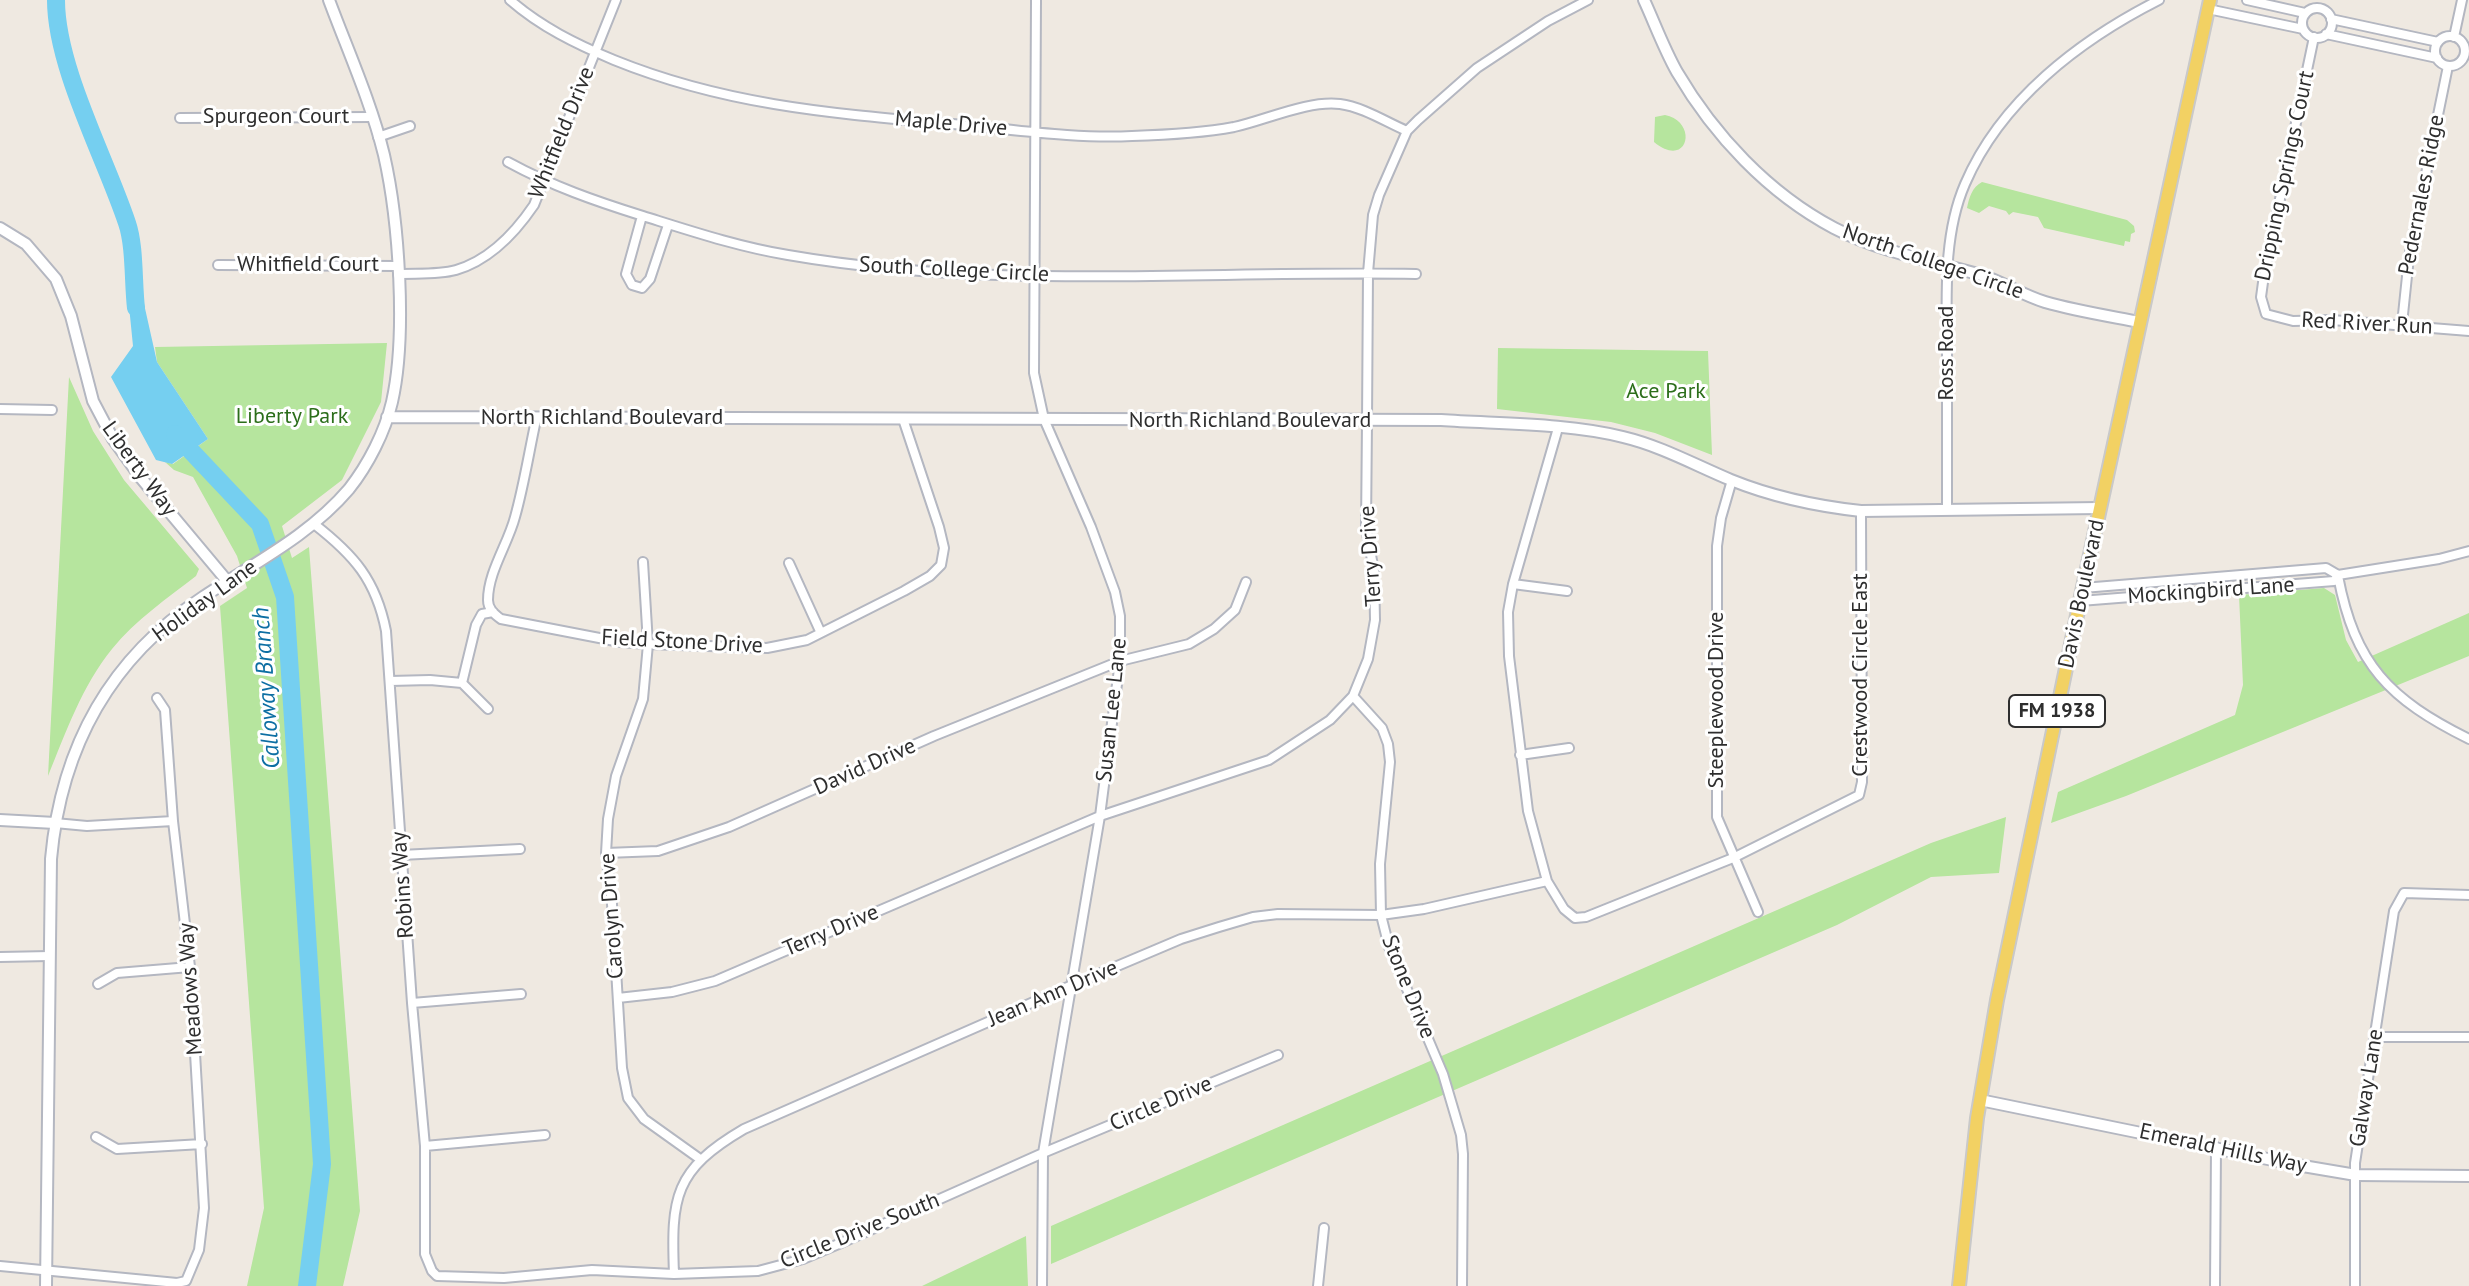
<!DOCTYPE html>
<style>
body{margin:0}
canvas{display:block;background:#efe9e1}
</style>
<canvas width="2469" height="1286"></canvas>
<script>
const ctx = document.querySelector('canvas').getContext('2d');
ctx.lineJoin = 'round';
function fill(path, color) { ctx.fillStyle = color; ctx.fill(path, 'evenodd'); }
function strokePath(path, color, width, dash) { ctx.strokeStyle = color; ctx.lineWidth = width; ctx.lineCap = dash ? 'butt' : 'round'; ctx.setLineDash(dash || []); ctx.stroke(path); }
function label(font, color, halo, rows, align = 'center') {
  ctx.font = font + ' "PT Sans",sans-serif'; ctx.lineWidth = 6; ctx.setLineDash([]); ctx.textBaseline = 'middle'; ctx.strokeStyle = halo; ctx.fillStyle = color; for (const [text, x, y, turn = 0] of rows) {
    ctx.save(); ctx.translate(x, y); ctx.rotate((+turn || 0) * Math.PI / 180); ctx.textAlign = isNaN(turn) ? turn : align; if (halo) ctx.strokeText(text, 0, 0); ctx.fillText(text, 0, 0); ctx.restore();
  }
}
const green = new Path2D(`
 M1665,115C1699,122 1688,170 1654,142L1655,117Z
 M1982,182L2127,220L2134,226L2135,232L2131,234L2130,242L2125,241L2124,246L2044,228L2038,217L2013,212L2009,215L2006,211L1989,206L1979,213L1967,208C1969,198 1972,187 1982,182Z
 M387,343L381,402L342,480L282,526L292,558L309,547L360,1211L343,1286H247L264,1208L220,606L247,588L237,556L193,477L174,470L165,462L173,464L208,439L157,362L155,347Z
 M1498,348L1708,351L1712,455L1655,433L1611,422L1497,409Z
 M69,377L93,431L124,480L199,569L196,576C168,598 135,620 112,649C82,686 66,732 48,776Z
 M2324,588L2335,595L2346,640L2358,662L2469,613V656L2126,796L2051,823L2058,792L2235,715L2243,685L2239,595Z
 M2006,817L1999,873L1931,877L1837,925L1051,1264V1226L1931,843Z
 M1026,1236L1028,1286H922Z`);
const water = new Path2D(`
 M127,286H140L157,362L208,439L172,464L156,460L111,377L133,346Z`);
const river = new Path2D(`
 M56,0C56,67 105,157 127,223C135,246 133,283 136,308
 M175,434L260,524L285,597L322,1164L307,1286`);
const minor = new Path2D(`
 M510,0C541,27 576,44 614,60C730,107 840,114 963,125C1017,130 1078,139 1132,136C1165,135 1202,133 1234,127C1266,120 1308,100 1340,104C1363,107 1386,122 1407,131
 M1036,0L1034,373L1044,419L1091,527L1115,592L1120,616V661L1100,816L1043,1153L1042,1286
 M2247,0L2305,13
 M2302 23a15 15 0 1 1 30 0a15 15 0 1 1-30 0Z
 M2208,9L2303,29
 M2331,19L2438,42
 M2326,34L2437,58
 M2435 51a15 15 0 1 1 30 0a15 15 0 1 1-30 0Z
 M2314,37L2264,275L2261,297L2266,314L2293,321L2332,320L2469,331
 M2454,37L2462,0
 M180,118L372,117
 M378,137L410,126
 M508,162C552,186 595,201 643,216C691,231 739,247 788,255C995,291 1208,270 1416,274
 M642,216L626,274L632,285L642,288L650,279L668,225
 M218,265L398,266
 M398,274C417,273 438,275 456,270C490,260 515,233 534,205L616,0
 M2402,324L2409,257L2448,66
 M0,409L52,410
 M536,420C529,452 524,485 515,517C508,544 488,572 488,600C488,609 494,614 501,619L620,642L648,644L767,648L807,640L904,591L930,576L941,565L944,548L939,527L903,419
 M1558,428L1513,584L1508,612L1509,656L1528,811L1547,881L1564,909L1575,918L1586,917L1733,858L1859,795L1862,782L1861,511
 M1732,480L1721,518L1717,546V817L1758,912
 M1947,509C1947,459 1947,408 1947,358C1947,301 1942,237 1965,184C2001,100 2080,40 2159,0
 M314,524C354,555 376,580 386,631L412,1003L425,1146V1254L432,1271L437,1276L504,1278L592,1270L674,1274L758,1271L803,1259L841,1243L1043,1153L1278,1055
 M643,562L648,644L643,699L616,776L608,819L606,853L612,904L622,1068L628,1098L644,1119L700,1159
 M789,563L820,631
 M2338,576C2355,665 2389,699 2469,739
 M1513,584L1567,591
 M2083,588L2326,568L2338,575
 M2080,601L2334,581L2338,575L2439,559L2469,551
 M390,681L430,680L462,683L488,709
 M462,683L476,625L482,614L493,612
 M1353,696L1382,728L1388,744L1390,762L1380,864L1381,915L1389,947L1443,1074L1461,1135L1463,1154L1462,1286
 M1520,755L1569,748
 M55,823L87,826L173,821
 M606,853L658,851L729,827L934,736L1120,661L1189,644L1214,629L1235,610L1246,582
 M401,855L520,849
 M0,957L50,956
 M98,984L117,973L190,967
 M618,998L672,992L715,981L1100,816L1269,760L1330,720L1353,696L1368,659L1375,620L1374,571L1366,528L1367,422L1368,273L1373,215L1379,195L1407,131L1418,120L1477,68L1548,21L1588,0
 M412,1003L521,994
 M2375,1037H2469
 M96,1137L117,1149L202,1144
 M425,1146L545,1135
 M0,1266L177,1283L186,1281L199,1250L204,1208L190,967L173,821L165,710L157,698
 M674,1274C671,1197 674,1170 744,1129L1070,986L1181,939L1219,927L1253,917L1278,914L1381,915L1424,909L1547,881
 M1318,1286L1324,1228
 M2215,1286L2216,1147
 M2355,1286V1163L2394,911L2404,893L2469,895`);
const tertiary = new Path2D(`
 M1644,0C1655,24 1664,49 1677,72C1714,135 1768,193 1834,228C1878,251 1930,261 1978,274C2001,281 2022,295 2045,302C2076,311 2109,316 2140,322
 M0,228L26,244L56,279L71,316L93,401L113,439L141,478L228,582
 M387,417L1441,420C1499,424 1568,423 1623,437C1661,446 1695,465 1731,480C1773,497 1815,506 1861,511L2100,508
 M0,820L55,823
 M1980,1100L2297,1165L2356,1175L2469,1176
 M46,1286L51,859C61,748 109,659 203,597C254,563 309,536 349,489C368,465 385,432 392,402C407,336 399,221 384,155C371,102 348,51 329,0`);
const primary = new Path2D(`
 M1959,1286L1977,1118L1997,1000L2080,601L2210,0`);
const shields = [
 [2057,711,96]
];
const shieldNames = [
 ["FM 1938",2057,711]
];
const streetNames = [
 ["Spurgeon Court",276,117],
 ["Maple Drive",951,124,5],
 ["Whitfield Drive",562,133,-68],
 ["Dripping Springs Court",2285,176,-78],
 ["Pedernales Ridge",2422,195,-79],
 ["North College Circle",1933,262,19],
 ["Whitfield Court",308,265],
 ["South College Circle",954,270,3],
 ["Red River Run",2367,324,3],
 ["Ross Road",1947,353,-90],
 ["North Richland Boulevard",602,418],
 ["North Richland Boulevard",1250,421],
 ["Liberty Way",139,469,54],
 ["Terry Drive",1371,556,-94],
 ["Mockingbird Lane",2211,591,-4],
 ["Davis Boulevard",2082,594,-78],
 ["Holiday Lane",205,601,-36],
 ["Field Stone Drive",682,642,3],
 ["Crestwood Circle East",1861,675,-90],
 ["Steeplewood Drive",1717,700,-90],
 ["Susan Lee Lane",1112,710,-84],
 ["David Drive",865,767,-24],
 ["Robins Way",403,885,-94],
 ["Carolyn Drive",612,916,-94],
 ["Terry Drive",831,931,-23],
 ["Stone Drive",1408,987,68],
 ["Meadows Way",191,989,-94],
 ["Jean Ann Drive",1053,994,-23],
 ["Galway Lane",2367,1088,-81],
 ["Circle Drive",1161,1104,-23],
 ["Emerald Hills Way",2223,1149,12],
 ["Circle Drive South",860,1231,-22]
];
const parkNames = [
 ["Ace Park",1666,392],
 ["Liberty Park",292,417]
];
const waterNames = [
 ["Calloway Branch",267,688,-94]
];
fill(green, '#b6e59e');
fill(water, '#75cff0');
strokePath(river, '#75cff0', 18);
strokePath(minor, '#b4b7c1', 12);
strokePath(tertiary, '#b4b7c1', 14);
strokePath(primary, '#c9c9c9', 16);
strokePath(minor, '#fff', 8);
strokePath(tertiary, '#fff', 10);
strokePath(primary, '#f2d163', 12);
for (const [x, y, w] of shields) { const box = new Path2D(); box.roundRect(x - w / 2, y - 16, w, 32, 6); ctx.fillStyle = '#fff'; ctx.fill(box); strokePath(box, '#2e2e2e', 2); }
label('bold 20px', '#2e2e2e', null, shieldNames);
label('22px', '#2e2e2e', '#fff', streetNames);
label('22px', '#2c6e1b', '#fff', parkNames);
label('italic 24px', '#0d6fa3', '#fff', waterNames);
</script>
